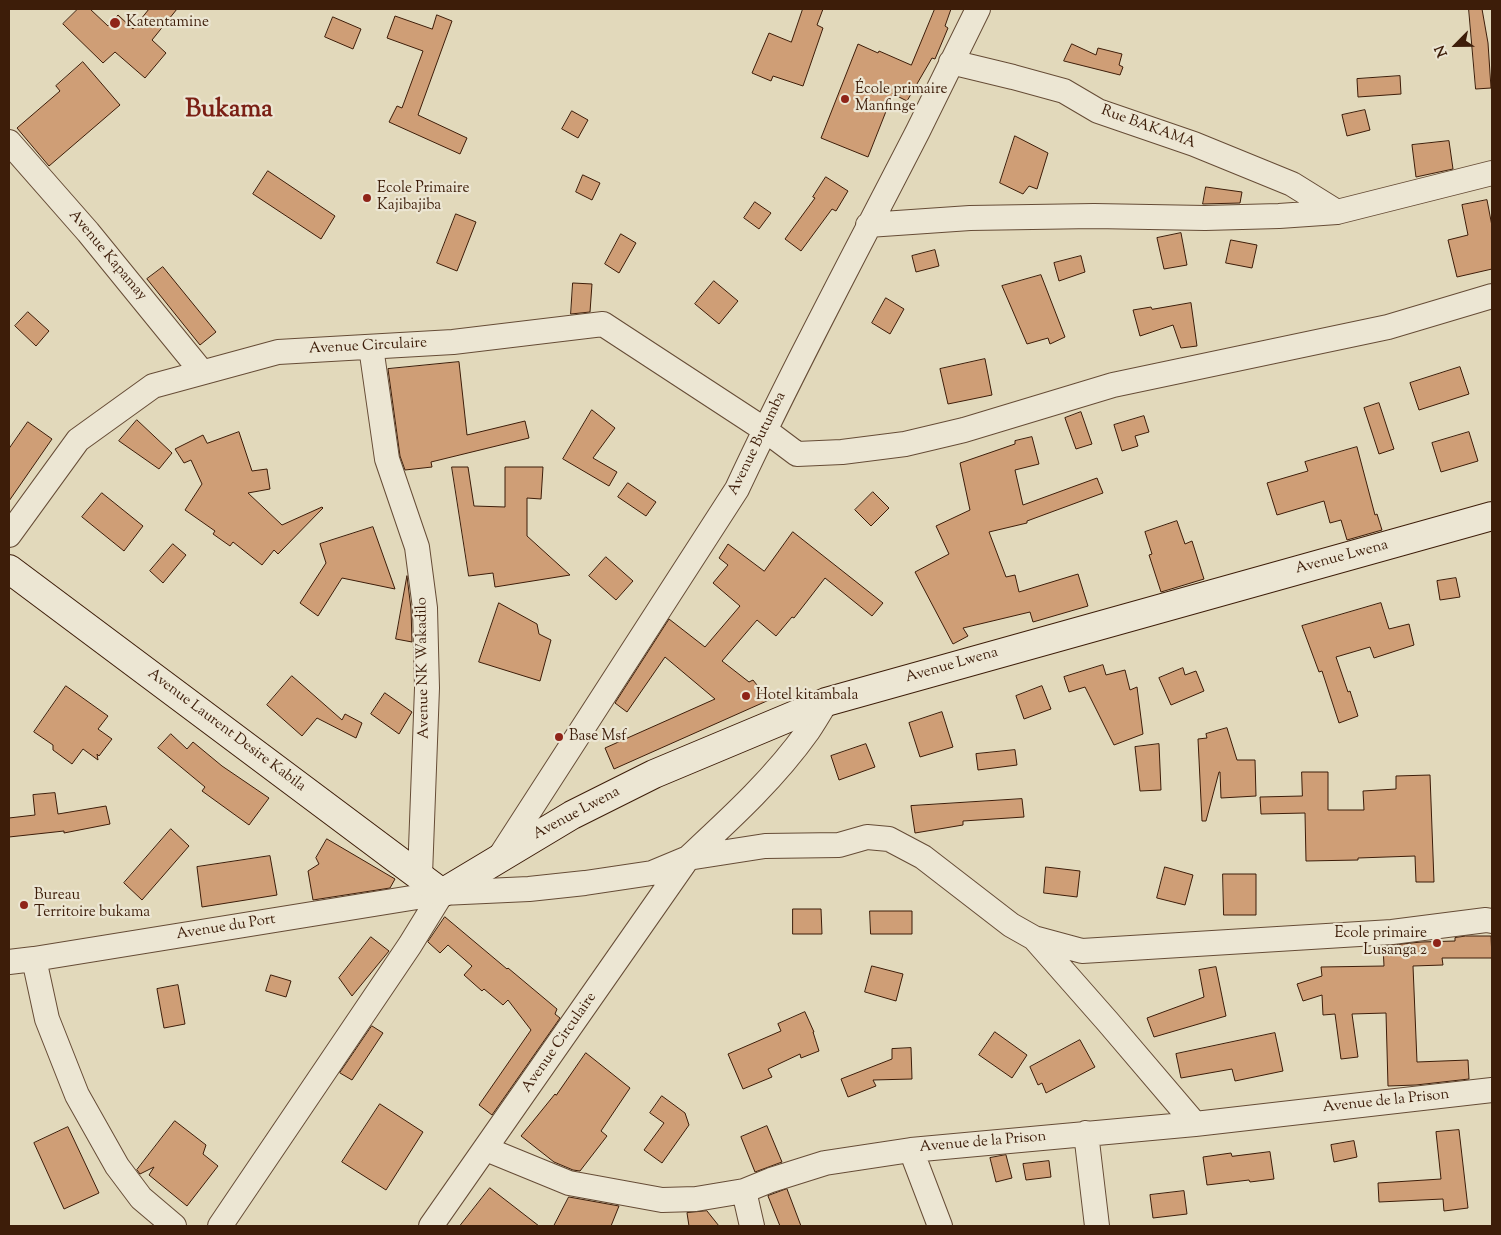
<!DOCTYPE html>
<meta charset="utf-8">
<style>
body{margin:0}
#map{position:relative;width:1501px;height:1235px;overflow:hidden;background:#e2d9bb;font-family:"Sorts Mill Goudy",serif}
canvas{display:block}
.frame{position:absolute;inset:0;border:10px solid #3d1d09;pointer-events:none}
.north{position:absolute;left:1431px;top:20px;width:50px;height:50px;-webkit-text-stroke:4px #ece6d3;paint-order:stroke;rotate:247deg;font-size:14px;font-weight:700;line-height:20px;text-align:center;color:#3d1d09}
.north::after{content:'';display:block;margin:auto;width:18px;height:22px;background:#3d1d09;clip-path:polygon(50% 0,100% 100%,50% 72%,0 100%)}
</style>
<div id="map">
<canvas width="1501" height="1235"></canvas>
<div class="frame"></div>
<div class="north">N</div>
</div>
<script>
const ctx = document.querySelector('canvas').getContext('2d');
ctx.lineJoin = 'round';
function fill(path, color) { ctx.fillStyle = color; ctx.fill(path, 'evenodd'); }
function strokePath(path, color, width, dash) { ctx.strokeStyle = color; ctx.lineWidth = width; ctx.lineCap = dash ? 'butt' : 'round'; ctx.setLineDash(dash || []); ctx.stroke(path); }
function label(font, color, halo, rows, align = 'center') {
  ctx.font = font + ' "Sorts Mill Goudy",serif'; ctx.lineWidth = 4.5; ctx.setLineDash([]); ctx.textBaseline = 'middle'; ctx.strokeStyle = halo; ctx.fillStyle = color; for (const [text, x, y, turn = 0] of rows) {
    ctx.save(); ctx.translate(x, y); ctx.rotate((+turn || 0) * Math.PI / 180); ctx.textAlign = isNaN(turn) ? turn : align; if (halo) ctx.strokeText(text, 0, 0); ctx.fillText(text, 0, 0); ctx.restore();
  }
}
const building = new Path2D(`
 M78,9H90L108,26L118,15L133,29L149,9H177L152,40L166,53L145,78L115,52L103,63L63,24Z
 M803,9H823L817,25L823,28L803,86L773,76L771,81L752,73L769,33L791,42Z
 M935,9H951L945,26L948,28L935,59L932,58L907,101L897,96L901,88L896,86L868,157L821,138L858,44L878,53L879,51L911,65Z
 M1469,9H1482L1488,43L1491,88L1476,89Z
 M437,15L452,21L418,115L467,138L460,154L389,122L397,106L402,108L423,51L387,38L395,16L432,29Z
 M333,17L361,29L353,49L325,37Z
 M1072,44L1096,55L1098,48L1122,54L1119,65L1123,67L1120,75L1064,61Z
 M83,62L120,105L49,166L17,128L60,91L56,86Z
 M1400,76L1401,94L1358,97L1357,79Z
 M1365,110L1370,130L1347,136L1342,115Z
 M572,111L588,120L578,138L562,129Z
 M1015,136L1048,153L1037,189L1029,186L1023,194L1000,183Z
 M1449,141L1453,169L1416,177L1412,145Z
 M268,171L335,216L321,239L253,194Z
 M583,175L600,183L592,200L576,192Z
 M826,177L848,191L836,211L832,209L801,251L785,239L815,198L813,197Z
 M1206,187L1242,192L1240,203L1203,204Z
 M1487,200L1492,226V269L1457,277L1448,240L1468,235L1462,205Z
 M755,202L771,213L759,229L744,218Z
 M456,214L476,222L457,271L437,263Z
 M1181,233L1187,265L1164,269L1157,238Z
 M621,234L636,243L619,273L605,264Z
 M1231,240L1257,245L1252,268L1226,263Z
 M935,250L939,266L916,272L912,256Z
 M1081,256L1085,272L1059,281L1054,263Z
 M163,267L216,332L200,345L147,279Z
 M1041,275L1065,337L1050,344L1048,338L1027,344L1002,286Z
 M714,281L738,301L719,324L695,304Z
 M573,283L592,284L590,312L571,314Z
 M886,298L904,309L890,334L872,323Z
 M1191,303L1197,346L1181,348L1173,325L1140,336L1133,310L1151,307L1152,309Z
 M28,312L49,331L36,346L15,326Z
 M985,359L992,395L948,404L940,369Z
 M459,362L467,435L525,421L529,438L431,462L432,467L405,470L400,456L388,369Z
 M1460,367L1469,394L1419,410L1410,383Z
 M1379,403L1394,449L1379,454L1364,408Z
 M592,410L615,428L593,458L617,472L609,486L563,459Z
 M1081,412L1092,444L1076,449L1065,418Z
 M1144,416L1149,432L1135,436L1138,446L1122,451L1114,425Z
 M137,420L172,453L159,469L119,441Z
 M28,422L52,439L9,501V449Z
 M239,432L252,471L267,469L270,489L248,493L282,525L322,507L323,508L278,554L274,550L262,565L233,542L230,546L213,534L215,531L185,510L202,484L191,460L184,463L175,449L203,435L207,443Z
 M1469,432L1478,461L1441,472L1432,443Z
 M1032,437L1039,464L1015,470L1023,505L1097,478L1103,493L1027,521V523L989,532L1006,577L1015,575L1019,592L1078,574L1088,606L1033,622L1030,612L963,628L968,636L953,644L915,572L949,554L936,526L970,510L960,463L1015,444V441Z
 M1357,447L1375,515L1377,514L1382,530L1347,540L1341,520L1330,523L1324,501L1277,515L1267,483L1308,471L1305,462Z
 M452,467H468L474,506L505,507V467H543L541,499L527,498V536L570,575L495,587L493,573L469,576Z
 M628,483L656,502L646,516L618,497Z
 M873,492L889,508L871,526L855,510Z
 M102,493L143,526L124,551L82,517Z
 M1177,521L1185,544L1192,541L1204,579L1161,592L1149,555L1152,554L1145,532Z
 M373,527L395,589L342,578L318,616L300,603L326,563L320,544Z
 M793,532L883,603L872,616L825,578L794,618L792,617L776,636L757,620L722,661L749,682L753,680L769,700L614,769L605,748L715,699L665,657L627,712L615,703L669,619L705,647L740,606L713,583L728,565L719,558L728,544L764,571Z
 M173,544L186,555L163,583L150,571Z
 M606,557L633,581L616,600L589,576Z
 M407,576L411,609L412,642L396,639Z
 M1456,578L1460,597L1440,600L1437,581Z
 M499,603L537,624L539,634L551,640L540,681L479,662Z
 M1381,603L1389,629L1409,624L1414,645L1374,658L1370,647L1336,657L1348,692L1350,691L1358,716L1339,723L1322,671L1319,672L1302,626Z
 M1103,665L1106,675L1125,670L1130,690L1137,687L1143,734L1114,745L1085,687L1069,692L1064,677Z
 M1183,668L1185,675L1196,671L1204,691L1171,705L1159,678Z
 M292,676L342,720L345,714L362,723L356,738L317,718L302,736L267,705Z
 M66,686L108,716L98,729L112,739L99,756L97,754L98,760L83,749L72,764L53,750V745L34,732Z
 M1042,686L1051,709L1024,719L1016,696Z
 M385,693L412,712L399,734L371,714Z
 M942,712L953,747L920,757L909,723Z
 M1227,728L1237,760H1255L1256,796L1221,798L1220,772H1219L1206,821H1202L1198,739L1207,738L1206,734Z
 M171,734L187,749L193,742L222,766L269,798L249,825L202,791L205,787L158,748Z
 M866,744L875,767L839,780L831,756Z
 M1159,744L1161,790L1140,791L1135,747Z
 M1015,750L1017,765L978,770L976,754Z
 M1302,772H1328V810H1364L1363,791L1396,789V776L1430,775L1434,882H1416L1415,856L1358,858V860L1306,861L1305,813L1261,814L1260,797L1302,796Z
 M55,793L58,814L106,806L110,824L64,833V831L9,837V818L35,815L33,795Z
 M1022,799L1024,817L963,821V825L915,833L911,806Z
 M171,829L189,846L142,900L124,883Z
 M327,839L395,879L390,888L313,900L308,871L319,864L316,858Z
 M270,856L277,895L202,907L197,867Z
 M1046,867L1080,871L1077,897L1044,893Z
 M1165,867L1193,875L1185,905L1157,898Z
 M1223,874H1256V915H1224Z
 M793,909H821L822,934H793Z
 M870,911H912V934H871Z
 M445,917L507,969L508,968L557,1009L555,1014L560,1018L492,1115L479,1105L531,1030L508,1000L503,1005L484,989L482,991L464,975L472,966L448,945L440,953L428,942Z
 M1466,936H1491L1492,958H1442L1443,965L1413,966L1417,1062L1468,1060L1469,1079L1416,1085L1388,1086L1386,1013L1352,1014L1358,1057L1341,1059L1335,1014L1323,1015L1322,995L1303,1001L1297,984L1322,976L1321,967L1384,966L1383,946L1421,942L1455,941V938Z
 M371,937L389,951L352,996L339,978Z
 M872,966L903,974L896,1001L865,992Z
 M1216,967L1226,1016L1154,1037L1147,1018L1204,997L1199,970Z
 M271,975L291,981L286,997L266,991Z
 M178,985L185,1024L164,1028L157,989Z
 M805,1012L814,1032H813L819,1051L801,1058L800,1054L768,1069L772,1077L743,1089L728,1054L781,1031L778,1024Z
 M372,1026L383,1033L352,1080L340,1073Z
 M995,1032L1027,1055L1012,1078L979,1055Z
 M1275,1033L1283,1071L1235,1081L1232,1069L1181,1078L1176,1054Z
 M1080,1040L1095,1067L1046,1093L1042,1083L1038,1085L1030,1067Z
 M911,1048L912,1079L873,1080L876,1086L848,1097L841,1079L892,1059V1049Z
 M586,1053L630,1088L601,1131L607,1136L580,1171L573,1170L554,1162L521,1136L555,1094L556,1095Z
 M662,1096L685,1113L689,1125L662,1163L644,1150L664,1123L650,1113Z
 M380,1104L423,1132L386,1190L342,1162Z
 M175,1121L206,1145L203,1154L218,1166L187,1206L149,1175L154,1167L140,1174L137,1170Z
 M767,1126L782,1162L755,1172L741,1137Z
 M68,1127L99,1193L64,1209L34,1143Z
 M1459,1130L1468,1208L1444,1211L1443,1199L1379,1202L1378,1183L1441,1179L1436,1132Z
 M1354,1141L1357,1157L1334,1162L1331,1145Z
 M1270,1152L1274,1179L1250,1182L1249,1180L1207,1185L1203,1157L1231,1153L1232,1156Z
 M1006,1155L1012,1178L996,1182L990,1158Z
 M1049,1161L1051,1177L1026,1180L1023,1164Z
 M490,1188L539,1226H460Z
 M787,1189L801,1226H780L768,1196Z
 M1184,1191L1187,1214L1153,1218L1150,1195Z
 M569,1197L619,1206L611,1226H554Z
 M707,1211L719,1226H689L687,1213Z`);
const street = new Path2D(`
 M951,62L1013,77L1064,91L1098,111L1194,144L1292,184L1337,212
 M9,142L88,232L202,372
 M868,225L970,218L1094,216L1205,218L1279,216L1337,212L1492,173
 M371,347L387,459L417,547L425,608L427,688L420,875
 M9,535L78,440L153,386L278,352L453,342L603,324L765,430L797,454L842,452L905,444L964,430L1113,385L1388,327L1492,296
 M499,858L737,489C794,367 857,250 918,131C938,90 958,49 978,9
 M1034,938L1108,1022L1195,1124
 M34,959L47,1019L77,1095L117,1166L141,1198L174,1226
 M9,962L34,959L442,893L529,889L585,883L652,873L688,858L765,846L839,845L867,837L889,839L923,857L1011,925L1034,938L1082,951L1392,932L1486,920L1492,921
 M1086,1133L1097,1226
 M486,1149L569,1183L662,1200L696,1199L744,1191L771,1180L825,1163L911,1150L1195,1124L1492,1090
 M911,1150L940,1226
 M744,1191L752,1226
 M220,1226L410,945L442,893
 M431,1226L688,858C730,819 774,779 808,731C814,722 820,712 826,702`);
const secondary = new Path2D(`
 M9,569L442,893L572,815L654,774L826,702L1492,516`);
const markers = [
 [115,23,6,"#8f2418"],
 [845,99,5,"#8f2418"],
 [367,198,5,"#8f2418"],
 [746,696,5,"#8f2418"],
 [559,737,5,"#8f2418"],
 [24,905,5,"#8f2418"],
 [1437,943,5,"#8f2418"]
];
const poiNames = [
 ["Katentamine",126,23],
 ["École primaire",855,90],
 ["Manfinge",855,107],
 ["Ecole Primaire",377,189],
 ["Kajibajiba",377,206],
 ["Hotel kitambala",756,696],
 ["Base Msf",569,737],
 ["Bureau",34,896],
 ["Territoire bukama",34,913],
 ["Ecole primaire",1427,934,"right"],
 ["Lusanga 2",1427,951,"right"]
];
const streetNames = [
 ["Rue BAKAMA",1148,128,20],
 ["Avenue Kapamay",107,256,50],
 ["Avenue Circulaire",368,347,-3],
 ["Avenue Butumba",758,444,-64],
 ["Avenue Lwena",1342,558,-15],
 ["Avenue Lwena",952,666,-16],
 ["Avenue NK Wakadilo",424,668,-91],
 ["Avenue Laurent Desire Kabila",226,731,37],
 ["Avenue Lwena",577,814,-28],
 ["Avenue du Port",226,928,-9],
 ["Avenue Circulaire",560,1043,-55],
 ["Avenue de la Prison",1386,1102,-6],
 ["Avenue de la Prison",983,1143,-5]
];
const townNames = [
 ["Bukama",229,112]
];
fill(building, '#cf9e76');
strokePath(building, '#3d1d09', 1);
strokePath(street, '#664c36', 26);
strokePath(secondary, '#3d1d09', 30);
strokePath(street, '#ece6d3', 24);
strokePath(secondary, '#ece6d3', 28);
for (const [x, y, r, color] of markers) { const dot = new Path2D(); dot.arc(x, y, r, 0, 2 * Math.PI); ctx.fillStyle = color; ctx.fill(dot); strokePath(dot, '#ece6d3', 2); }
label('15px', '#3d1d09', '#ece6d3', poiNames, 'left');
label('15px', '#3d1d09', '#ece6d3', streetNames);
label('bold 25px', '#7a1f14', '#ece6d3', townNames);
</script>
